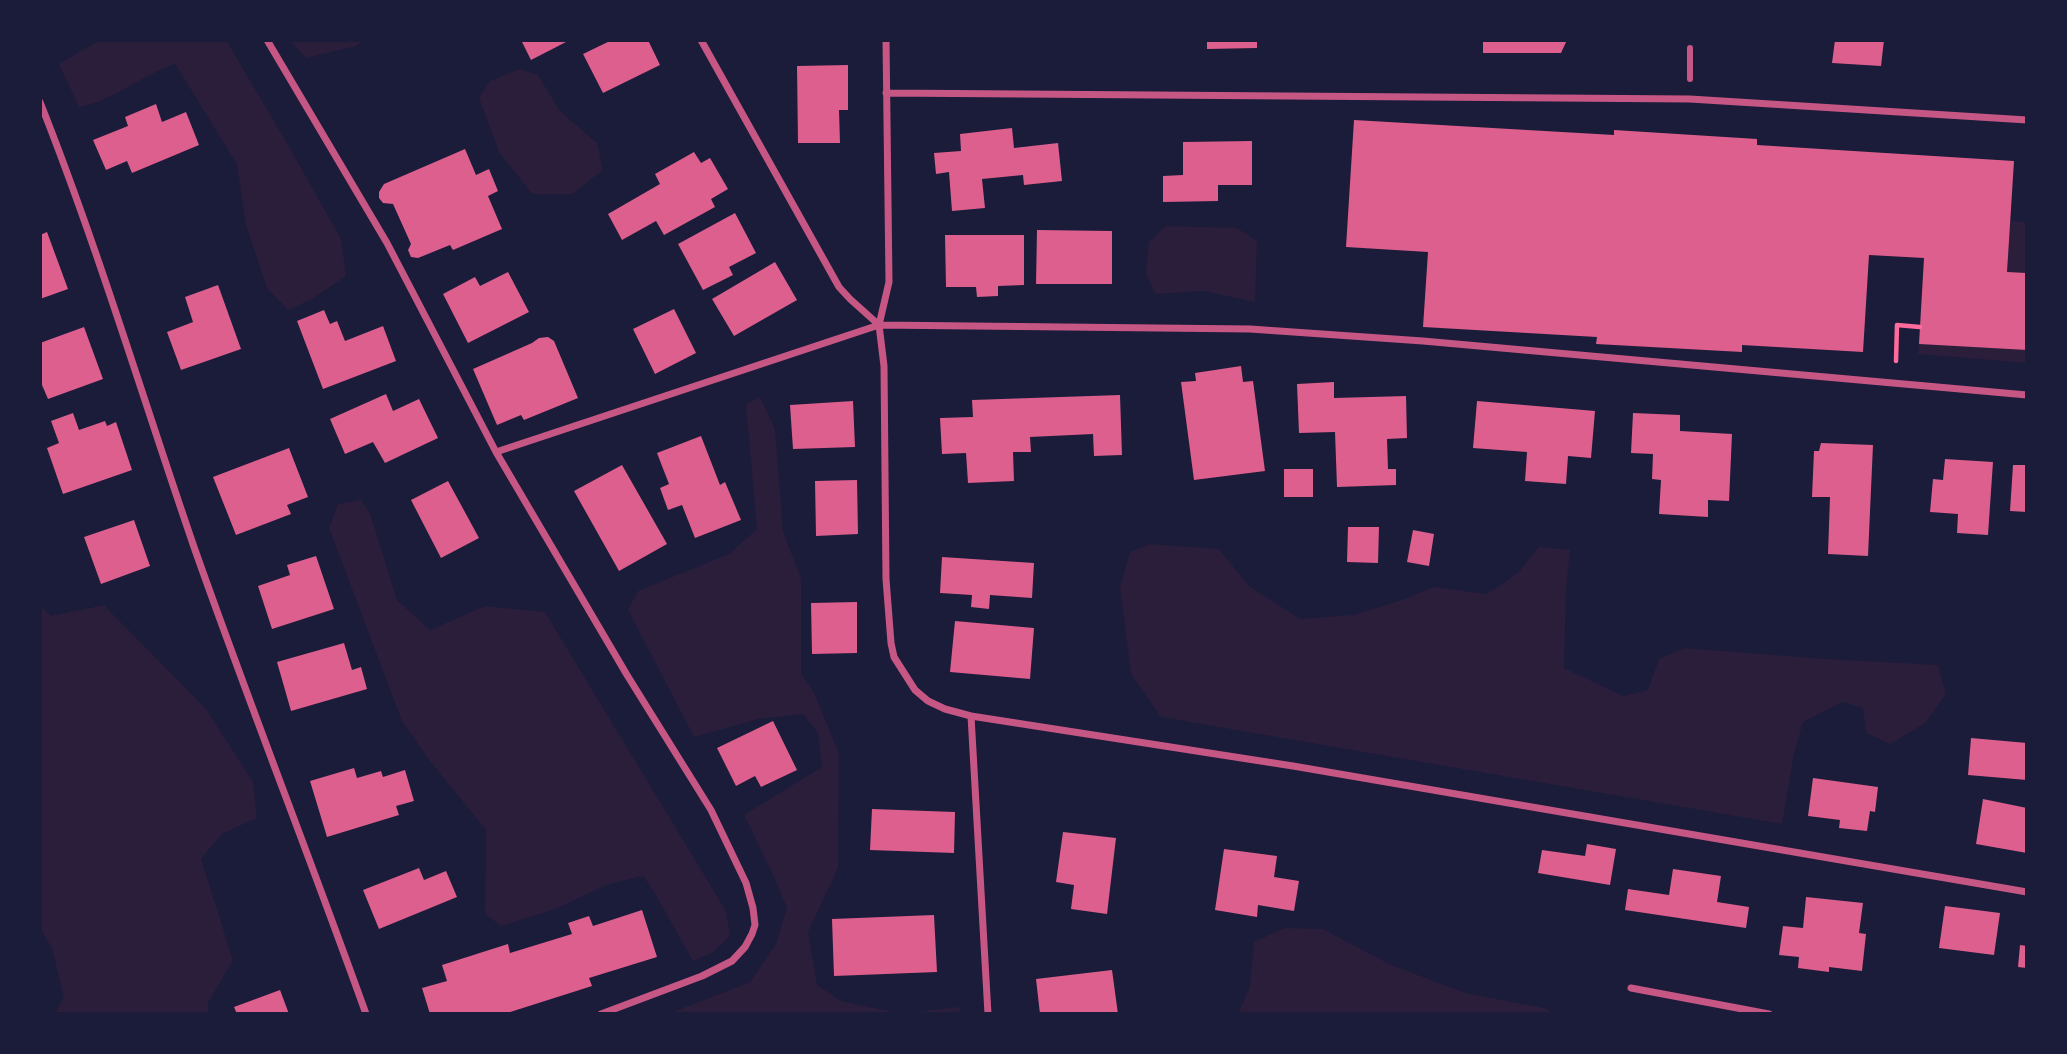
<!DOCTYPE html>
<style>
body{margin:0}
#map{position:relative;width:2067px;height:1054px;overflow:hidden;background:#1b1b3a;font-family:"Work Sans",sans-serif}
canvas{display:block}
.frame{position:absolute;inset:0;border:42px solid #1b1b3a;pointer-events:none}
</style>
<div id="map">
<canvas width="2067" height="1054"></canvas>
<div class="frame"></div>
</div>
<script>
const ctx = document.querySelector('canvas').getContext('2d');
ctx.lineJoin = 'round';
function fill(path, color) { ctx.fillStyle = color; ctx.fill(path, 'evenodd'); }
function strokePath(path, color, width, dash) { ctx.strokeStyle = color; ctx.lineWidth = width; ctx.lineCap = dash ? 'butt' : 'round'; ctx.setLineDash(dash || []); ctx.stroke(path); }
const green = new Path2D(`
 M100,40H226L291,150L341,239L346,276L312,299L288,310L267,288L246,225L237,164L175,64C144,74 109,103 79,107L59,64Z
 M289,40H363L356,46L306,58Z
 M520,69L538,75L560,111L597,143L603,170L572,194H532L499,152L479,98L490,81Z
 M2010,221L2027,222V273L2007,272Z
 M1166,226L1237,228L1257,241L1255,302L1204,291L1155,294L1146,273L1149,242Z
 M1919,344L2027,350V363L1918,354Z
 M760,397L775,429L783,532L801,578V674L814,693L839,753L838,868L808,932L817,985L841,1001L902,1014L958,1007L963,1014H668L750,982L776,944L787,908L776,881L744,815L822,767L818,733L803,714L758,719L694,737L628,610L638,591L729,554L757,529L746,404Z
 M361,500L370,513L397,600L430,630L485,606L545,612L726,911L730,936L712,953L693,961L653,890L643,876L609,884L553,910L501,926L485,914L486,830L429,760L402,721L329,528L338,504Z
 M1151,544L1219,549L1249,586L1300,619L1354,615L1405,599L1434,587L1487,594L1518,573L1539,547L1570,550L1566,590L1564,668L1623,696L1648,690L1659,659L1684,648L1826,659L1938,665L1946,694L1925,723L1890,744L1866,733L1863,708L1842,702L1803,722L1794,754L1782,824L1161,717L1131,674L1120,587L1130,552Z
 M40,605L51,616L104,605L206,709L253,782L257,818L222,834L201,859L233,960L208,1003V1014H54L64,998L52,948L40,929Z
 M1285,928L1323,929L1389,964L1465,993L1544,1008L1555,1014H1238L1250,987L1254,942Z`);
const building = new Path2D(`
 M521,40H565L566,42L531,60Z
 M612,40H648L660,65L603,93L583,54Z
 M1207,40H1257V48L1207,49Z
 M1483,40H1567L1561,53H1483Z
 M1835,40H1884L1881,66L1832,63Z
 M848,65V110H839L840,143H798L797,66Z
 M156,104L162,122L186,112L199,145L132,173L127,161L106,170L93,140L128,126L125,117Z
 M1354,120L1614,135V130L1757,139V145L2014,161L2007,272L2027,273V350L1919,344L1924,258L1869,255L1863,352L1742,345V352L1596,344L1597,337L1423,327L1428,252L1346,247Z
 M1012,128L1014,148L1058,143L1062,181L1024,185L1023,175L982,179L985,208L952,211L949,172L936,174L934,153L961,151L960,134Z
 M1252,141V185H1218V201L1163,202V176L1183,175V142Z
 M465,149L476,175L489,169L498,191L488,196L502,229L453,250L450,245L418,258L411,257L408,250L411,244L393,204L383,203L379,198V192L384,184Z
 M694,152L701,163L710,158L728,189L711,199L715,207L664,235L656,221L622,240L608,214L660,184L655,174Z
 M735,213L756,253L729,267L733,275L703,290L678,244Z
 M1037,230L1112,231V284H1036Z
 M47,232L68,289L40,299V235Z
 M945,235H1024V285L998,286V296L977,297L976,287H946Z
 M775,262L797,300L734,336L712,299Z
 M508,272L529,312L468,343L443,294L475,277L480,286Z
 M218,285L241,349L181,370L167,332L193,322L185,297Z
 M674,309L696,353L655,374L633,329Z
 M324,310L330,324L337,321L345,341L383,326L396,361L323,389L297,321Z
 M84,327L103,379L48,399L42,385L40,386V343Z
 M548,337L554,341L578,398L524,420L521,415L497,425L473,369L532,343L539,338Z
 M1241,366L1243,382L1253,381L1265,471L1194,480L1181,382L1196,381L1195,373Z
 M1334,382V398L1406,396L1407,438L1387,439L1388,469H1396V485L1337,487L1335,432L1299,433L1297,384Z
 M386,394L393,411L419,399L438,438L385,463L373,442L345,454L330,419Z
 M1120,395L1122,455L1094,456L1093,434L1030,437L1031,452H1013L1014,481L968,483L966,453L942,454L940,418L973,417L972,400Z
 M853,401L855,447L793,449L790,405Z
 M1477,401L1595,411L1591,458L1568,456L1566,484L1525,481L1527,452L1473,448Z
 M73,413L79,430L105,421L107,426L116,422L132,470L63,494L47,448L59,443L51,421Z
 M1633,413L1680,415V431L1732,434L1729,501L1708,500V517L1659,514L1661,480L1652,479L1653,454L1631,453Z
 M701,436L720,485L725,482L741,520L695,538L682,505L668,510L660,488L669,484L657,453Z
 M1821,443L1873,445L1868,556L1828,554L1830,497H1812L1814,451H1819Z
 M289,448L308,497L287,505L291,514L236,535L213,477Z
 M1945,459L1993,462L1988,535L1957,533L1958,514L1930,512L1933,479L1943,480Z
 M622,465L667,544L619,571L574,491Z
 M2013,465H2027V512L2010,511Z
 M1284,469H1313V497H1284Z
 M857,480L858,534L816,536L815,481Z
 M448,481L479,538L441,558L411,500Z
 M134,520L150,566L101,584L84,537Z
 M1348,527H1379L1378,563L1347,562Z
 M1413,530L1434,534L1429,566L1407,562Z
 M316,556L334,609L272,629L258,586L290,575L287,565Z
 M942,557L1034,563L1032,598L990,595L989,609L971,607L972,595L940,593Z
 M857,602V653L812,654L811,603Z
 M955,621L1034,628L1030,679L950,672Z
 M344,643L352,670L361,667L367,689L291,711L277,662Z
 M773,721L797,770L761,787L755,776L736,786L717,748Z
 M1971,738L2027,743V780L1968,775Z
 M354,768L357,778L381,771L383,777L405,770L414,801L396,806L399,815L327,837L310,781Z
 M1813,778L1878,787L1875,812L1870,811L1867,831L1839,828L1840,820L1808,816Z
 M1983,799L2027,808V853L1976,844Z
 M872,809L955,812L954,853L870,850Z
 M1063,832L1116,838L1107,914L1071,909L1074,885L1056,882Z
 M1587,844L1616,849L1610,885L1538,873L1542,850L1585,856Z
 M1224,849L1277,856L1274,877L1299,881L1294,911L1258,905L1257,917L1215,910Z
 M419,868L424,880L446,871L457,897L379,929L363,890Z
 M1673,869L1721,876L1717,902L1749,907L1746,928L1625,910L1628,889L1669,895Z
 M1806,897L1863,903L1859,933L1866,934L1862,971L1829,967V972L1798,968L1799,957L1779,955L1783,926L1803,928Z
 M1945,906L2000,913L1994,955L1939,948Z
 M642,910L657,957L589,978L592,986L504,1014H430L422,988L447,981L442,965L508,944L510,953L572,934L568,923L589,916L593,926Z
 M934,915L937,972L834,976L832,919Z
 M2020,945L2027,946V968L2018,967Z
 M1112,970L1118,1014H1040L1036,979Z
 M280,990L289,1014H237L234,1007Z`);
const path = new Path2D(`
 M1896,361L1897,325L1920,327`);
const pedestrian = new Path2D(`
 M1690,79V48`);
const minor = new Path2D(`
 M267,40L387,243L496,452L627,675L711,810L746,883L753,908L755,925L752,934L745,947L732,961L702,976L601,1014
 M701,40L839,287L850,299L879,325
 M886,40L889,282L879,325L884,366L886,579L891,643L894,657L915,690L928,701L945,709L971,716L1293,766L2027,892
 M886,93L1690,99L2027,120
 M40,102C98,248 143,399 194,547C249,703 310,858 366,1014
 M496,452L879,325L1250,329L1423,341L2027,395
 M971,716L988,1014
 M1631,988L1769,1014`);
fill(green, '#2a1e3b');
fill(building, '#dd5f8e');
strokePath(path, '#ff6b9d', 4.5);
strokePath(pedestrian, '#c65784', 6);
strokePath(minor, '#c65784', 7);
</script>
